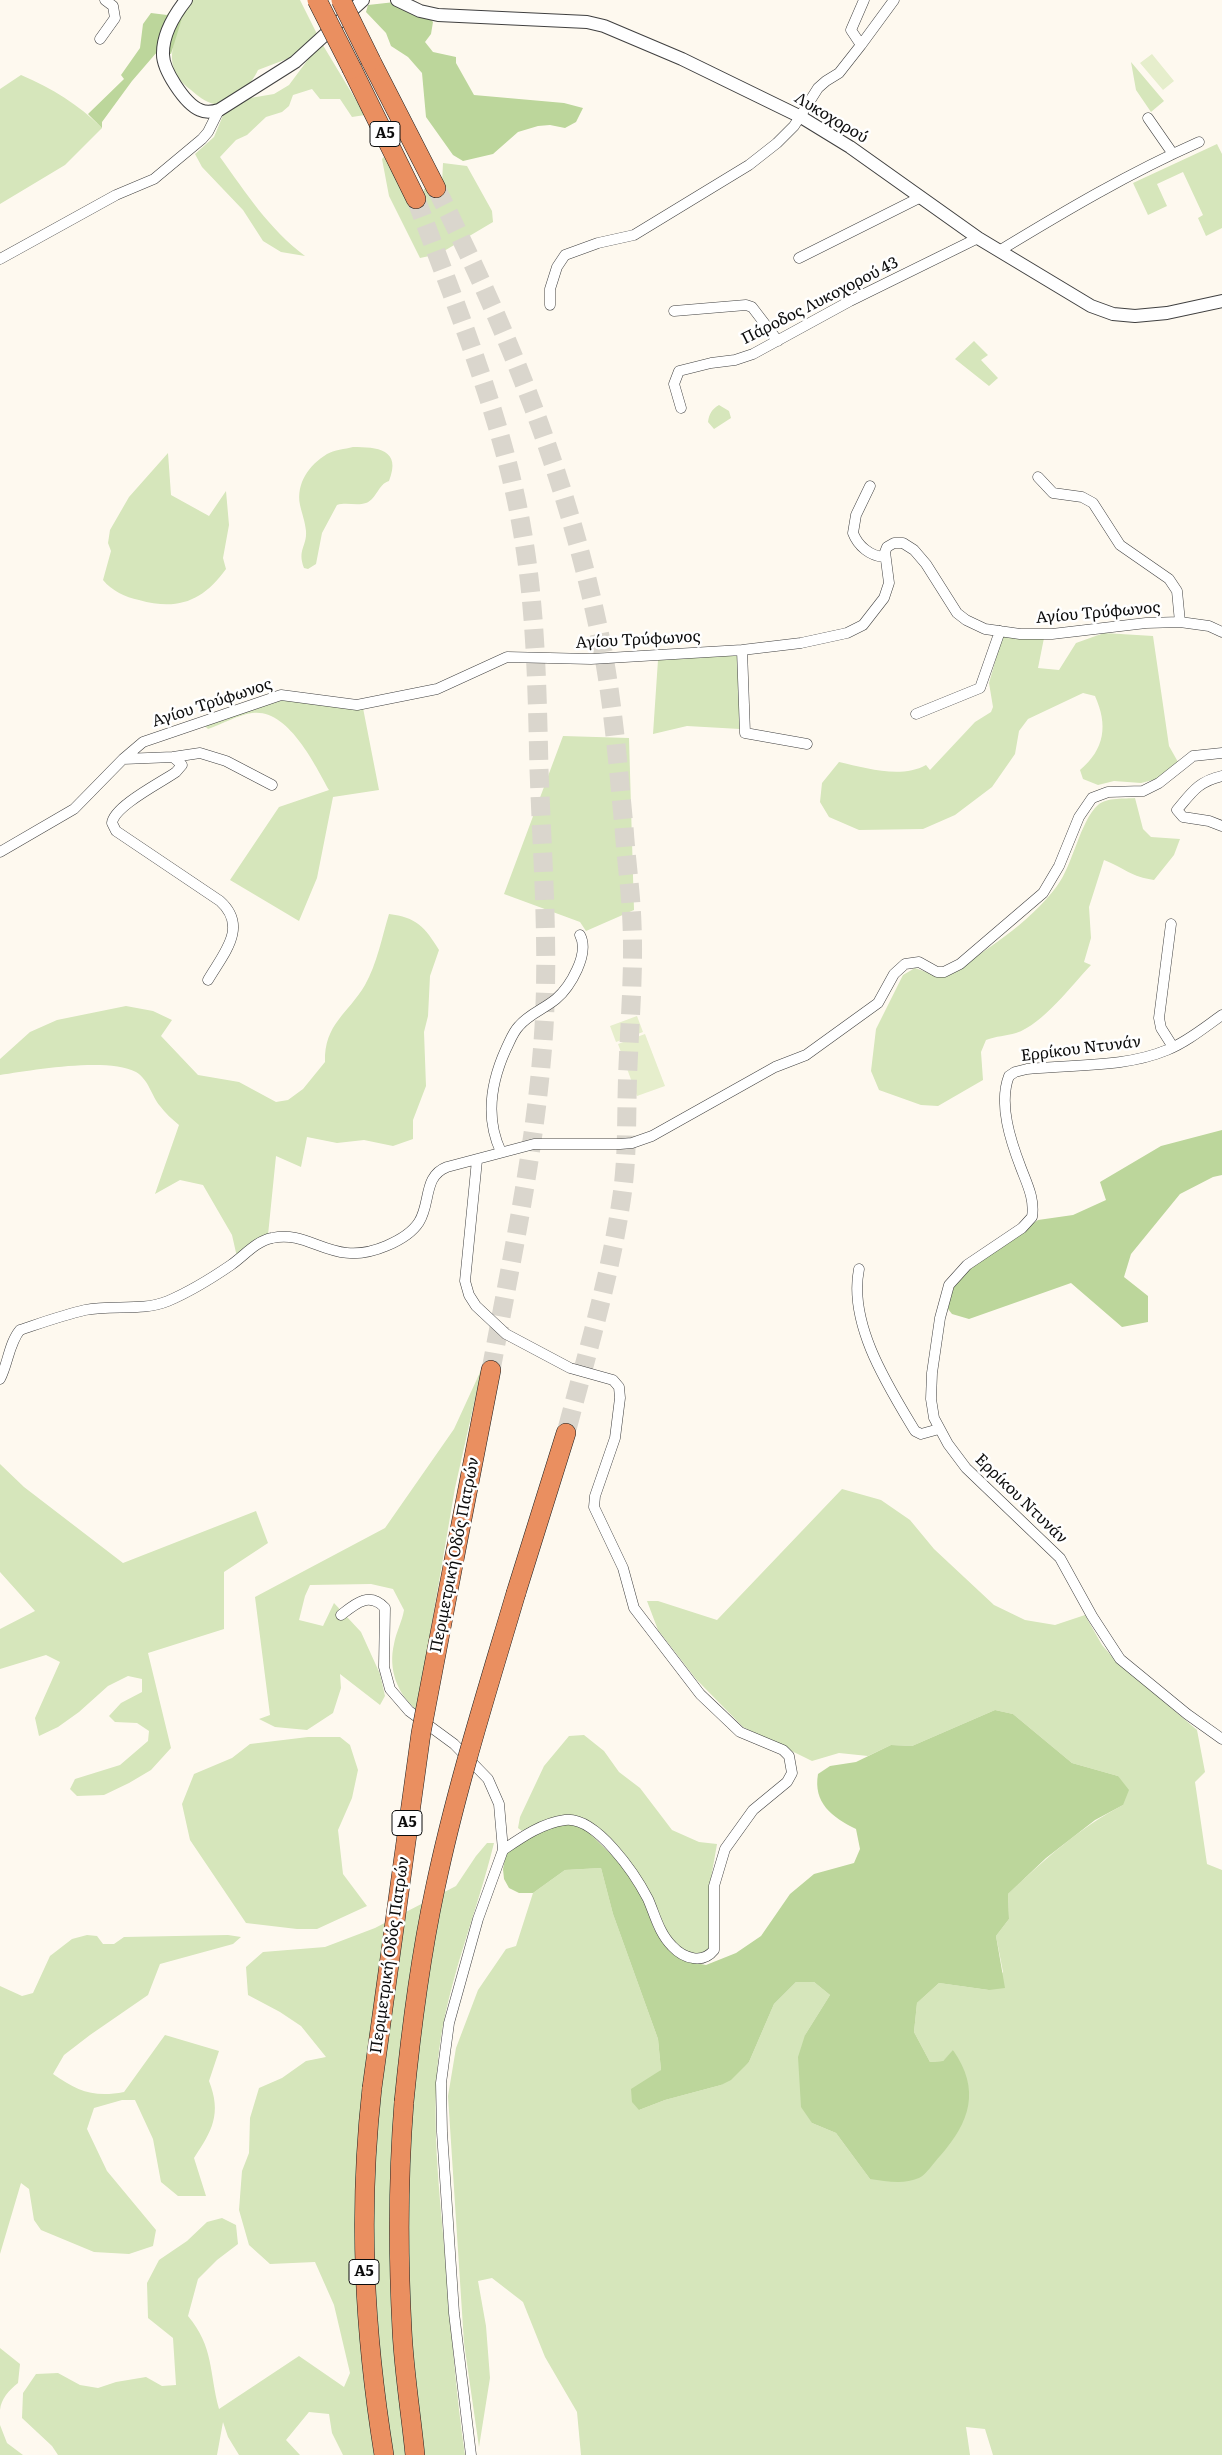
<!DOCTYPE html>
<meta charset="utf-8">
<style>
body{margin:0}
canvas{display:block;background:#fef9ef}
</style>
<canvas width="1222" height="2455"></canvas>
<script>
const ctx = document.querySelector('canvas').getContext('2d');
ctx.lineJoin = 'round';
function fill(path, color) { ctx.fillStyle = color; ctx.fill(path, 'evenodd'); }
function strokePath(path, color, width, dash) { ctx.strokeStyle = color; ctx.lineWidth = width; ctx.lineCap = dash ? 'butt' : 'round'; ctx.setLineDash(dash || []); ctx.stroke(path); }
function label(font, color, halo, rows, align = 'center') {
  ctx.font = font + ' Literata,serif'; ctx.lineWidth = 5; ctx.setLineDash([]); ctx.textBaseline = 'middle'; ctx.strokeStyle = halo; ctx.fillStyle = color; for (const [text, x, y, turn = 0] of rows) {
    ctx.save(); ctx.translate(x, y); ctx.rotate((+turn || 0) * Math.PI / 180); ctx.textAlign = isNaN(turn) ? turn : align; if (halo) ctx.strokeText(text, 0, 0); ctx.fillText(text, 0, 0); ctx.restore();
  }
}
const green = new Path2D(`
 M193,0H300L317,34L292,57L258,70C252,84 232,106 214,104C205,102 198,96 191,90C183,84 175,76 173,66C170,54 174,42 177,31C181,20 185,9 193,0Z
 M321,42L365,115L352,117L340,99H320L312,89L293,95L289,106L282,112L266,117L247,135L236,140L220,157C246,193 269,229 305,256L281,252L263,241L243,210L202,167L195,154L214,137L224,113L244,99L274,94L289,85Z
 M1131,62L1164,101L1151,112L1136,90Z
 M21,75C53,89 78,104 102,128L65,165L0,204V89Z
 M1217,144L1222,154V228L1206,236L1198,218L1203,215L1183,172L1157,184L1167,206L1148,215L1133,183Z
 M384,157L404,189L423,194L424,189L442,184L443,163L467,166L492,211L493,222L439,254L420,258L389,196L382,159Z
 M974,341L988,355L981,360L998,378L989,386L955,359Z
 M719,405L729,411L731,418L714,429L708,422C709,414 712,409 719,405Z
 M353,447C377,447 402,449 389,481C378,484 377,499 366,503C357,506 346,502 337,505L322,533L316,564L308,569L304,568C297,549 307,547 306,531C305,521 302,514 300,505C296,483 309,465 327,454C334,450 345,449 353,447Z
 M168,453L171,495L209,516L226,491L229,525L223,558L226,569C203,601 178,611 139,600C125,597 112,591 103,580L111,551L108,543L110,530L129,497Z
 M1104,633L1153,636L1169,746L1178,762L1161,778L1141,783L1114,781L1098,785L1083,779L1080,770C1105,749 1108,725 1095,696L1083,693L1028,719L1019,731L1015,754L992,787L955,815L923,829L859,830L829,817L820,802L822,783L839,762C866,768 901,779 926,765L930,770L975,722L991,712L993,707L989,683L1003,634L1044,638L1038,668L1059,670L1076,643Z
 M740,653V729L687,726L653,734L658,660Z
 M281,698L363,708L379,790L333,797L317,878L299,921L230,880L279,807L329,790C315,765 288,708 252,713C238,715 222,724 208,729L202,723Z
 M563,736L629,738L634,910L586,931L580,922L504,894Z
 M1135,798L1143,829L1151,837L1180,839L1174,855L1154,880C1132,877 1124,868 1104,860L1089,907L1091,938L1084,962L1091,965C1072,985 1042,1025 1016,1033C1006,1036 996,1036 986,1040L981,1052L983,1080L938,1106L921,1105L879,1090L871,1071L876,1029L903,975L915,968L937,976L946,977C984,951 1029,924 1057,886C1073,865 1080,821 1098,805C1107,797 1125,799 1135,798Z
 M389,914C416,917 425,927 439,950L430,976L428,1016L424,1032L426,1086L413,1120V1139L393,1146L364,1140L337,1143L307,1137L301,1167L276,1156L268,1235L237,1257L232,1235L203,1185L180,1180L155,1194L179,1125C172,1119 165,1113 160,1106C151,1095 149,1080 136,1072C107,1057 33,1070 0,1075V1059L30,1032L57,1020L126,1006L153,1011L172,1020L161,1036L198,1075L239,1082L276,1102L288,1100L303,1089L325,1062C324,1024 348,1014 365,985C377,964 382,937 389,914Z
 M482,1368L455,1488L417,1710C397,1694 388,1669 394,1644C396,1632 402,1622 404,1610L393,1589L371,1584L310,1585L305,1596L299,1620L323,1626L334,1603L361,1632L380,1674L385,1696L380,1705L340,1674L341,1688L333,1713L307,1730L275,1727L259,1719L270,1715L255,1597L385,1528L454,1429Z
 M0,1464L24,1487L123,1563L256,1511L268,1543L224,1572V1629L148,1653L171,1748L151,1770L129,1783L104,1795L77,1796L70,1789L75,1779L120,1765L148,1741L149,1731L137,1723L115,1722L109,1716L121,1703L142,1692V1679L128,1676L108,1686L79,1712L58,1727L39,1736L35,1718L60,1662L46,1655L0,1669V1629L35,1611L0,1572Z
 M842,1489L881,1500L910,1520L934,1549L994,1605L1025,1620L1055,1625L1085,1615L1102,1645L1115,1660L1197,1730L1205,1772L1195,1782L1207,1864L1222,1870V2455H993L985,2429L966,2427L970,2455H581L577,2412L545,2357L523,2302L492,2278L478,2281L486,2326L490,2378L479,2447L464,2343L448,2096L456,2048L478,1990L506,1949L516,1946L533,1893L565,1870L601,1868L613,1914L658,2039L661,2070L639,2110L665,2100L721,2085L749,2062L774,2004L796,1982H814L830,1995L805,2035L812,2123L836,2133L870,2179L954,2050L943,2061L930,2062L914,2032L917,2003L939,1983L989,1990L1003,1972L996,1936L1009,1919L1008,1894C1044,1860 1079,1828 1123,1805L1118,1776L1072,1763L1013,1714L995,1710L912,1746L891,1745L868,1756L839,1753L812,1761L743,1727L696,1679L658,1630L647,1601H658L717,1620Z
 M584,1735L604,1751L619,1772L640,1788L672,1830L699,1842L717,1844L710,1884V1947C699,1960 685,1954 675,1943C664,1930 660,1913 653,1899C642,1878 605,1829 584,1819C565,1810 541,1824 522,1831L518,1828L520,1817L544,1766L569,1736Z
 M308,1737H340L350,1745L358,1770L352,1798L338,1830L343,1874L367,1906L317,1929H297L246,1923L190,1840L182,1804L194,1774L232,1758L250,1744Z
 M487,1843H494C477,1913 448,1980 439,2051C431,2120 439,2187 445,2255C451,2322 455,2389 465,2455H343L332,2433L329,2414L309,2412L286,2440L300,2455H239L228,2437L223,2422L217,2455H58L52,2446L22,2418L23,2393L36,2374L58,2373L80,2385L98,2388L116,2382L146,2377L162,2386L176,2385L173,2338L148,2318L147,2283L159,2260L187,2241L207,2222L222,2218L236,2225L238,2244L217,2260L198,2279L188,2316C214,2347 209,2372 219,2409L299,2356L344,2387L350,2373L334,2305L315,2262L270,2264L249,2245L239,2210L242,2171L249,2153L250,2118L259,2088L282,2078L306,2061L326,2057L301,2026L280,2012L248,1995L246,1967L263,1952L325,1947L375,1928L456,1886L476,1856Z
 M87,1935L97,1936L103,1944H114L124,1937L228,1935L241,1937L233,1944L160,1964L148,1995L90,2035L64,2055L53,2074C77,2091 94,2098 124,2092L165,2035L219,2051L209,2081C222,2114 212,2131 194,2158L206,2196H178L161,2182L153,2139L135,2100H122L94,2108L87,2129L107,2171L156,2230L153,2246L129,2254L94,2252L41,2230L34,2220L29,2189L21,2183L0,2254V1986L22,1996L33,1993L50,1956L72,1939Z
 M0,2348L20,2364L18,2383C9,2390 1,2399 0,2410Z
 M0,2425L7,2443L23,2455H0Z`);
const forest = new Path2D(`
 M179,0H193L182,18L171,54L157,52L132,81L102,122V128L88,114L124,79L121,75L140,48L143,24L151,13L167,15Z
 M395,2L427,15L433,22L431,34L425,42L433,52L456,57V63L474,95L564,103L583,108L576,122L565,128L550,125L538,126L518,132L493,154L463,161L453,155L426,117L422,73L408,57L391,46L386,33L366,12L368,5Z
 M1222,1130V1175L1213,1177L1180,1194L1131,1254L1124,1277L1148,1296V1322L1122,1327L1071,1283L969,1319L952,1314L948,1309L950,1295L955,1281L976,1262L1038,1220L1073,1215L1106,1200L1100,1182L1161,1146Z
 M995,1710L1013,1714L1072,1763L1118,1776L1129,1790L1123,1805L1095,1820L1046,1858L1008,1894L1009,1919L996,1936L1005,1988L989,1990L939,1983L917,2003L914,2032L930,2062L943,2061L953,2050C981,2090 970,2122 940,2156C934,2162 927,2174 919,2178C903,2185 886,2181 870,2179L836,2133L812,2123L801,2107L798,2057L805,2035L830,1995L814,1982H796L774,2004L749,2062L731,2080L721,2085L665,2100L639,2110L632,2102L631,2089L661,2070L658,2039L613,1914L601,1868L565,1870L533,1893H519L509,1888L504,1879L503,1869L506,1854L526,1838L560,1824L582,1826L620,1863L644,1900L654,1929L670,1949L690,1962L706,1965L736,1953L761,1936L790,1894L814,1874L854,1863L860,1849L856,1829C832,1817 813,1803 818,1774L830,1766L856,1762L891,1745L912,1746Z`);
const pitch = new Path2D(`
 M1152,54L1174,81L1163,90L1140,63Z
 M637,1016L643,1032L616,1042L610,1026Z
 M645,1034L665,1086L637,1096L618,1044Z`);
const motorwayTunnel = new Path2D(`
 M436,188C509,332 569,482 601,641C613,702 618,765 624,827C626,859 631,892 632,924C634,971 630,1018 628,1066C626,1106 628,1147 623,1188C612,1271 587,1353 566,1433
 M416,199C455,303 501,414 521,524C536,605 537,687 539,769C542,854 549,941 544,1027C537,1142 512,1256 491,1370`);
const minor = new Path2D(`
 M100,39L115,18L113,6L105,0
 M861,45L894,0
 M1148,118L1173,154
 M999,251C1065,211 1129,173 1199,142
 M799,258L921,197
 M0,259L116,195L154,179L202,139L208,132L219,110
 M550,305V289L557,267L565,255L598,243L634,235L749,165L777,143L794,126L818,88L826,81L839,73L861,45L851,30L864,0
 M674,311L746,305L752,307L778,341
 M681,408L674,384L679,371L711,363L735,360L753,354L850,301L978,238
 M1038,477L1053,493L1082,497L1093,503L1120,545L1169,579L1177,591L1180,622
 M870,486L856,515L853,533C858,546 870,556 884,557
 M742,650L745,733L807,744
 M916,714L980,688L1000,631
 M173,757L200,753L226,761L272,785
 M123,759L173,757L182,765L176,772C162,782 114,806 112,823L116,831L220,901C249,927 223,954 208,980
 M1222,776C1199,781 1192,792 1177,810L1183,817L1209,821L1222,826
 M0,852L74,809L123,759L143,742L281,695L357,705L437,689L507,657L591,659L742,650L801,643L847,633L863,625L884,598L889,583L885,552L887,547L894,543H903L914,550L926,564L957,613L966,620L985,629L1020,634H1052L1146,623L1180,622L1209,626L1222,632
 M1171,924L1159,1018L1161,1028L1173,1047
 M1222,1015C1205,1027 1187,1042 1167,1050C1124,1068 1073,1064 1027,1069L1015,1072L1009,1076C998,1104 1011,1142 1021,1168C1027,1184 1035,1199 1032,1217L1022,1228L967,1265L949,1285L940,1318L932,1373L931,1399L934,1418L948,1444L966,1468L1060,1558L1092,1616L1120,1659L1187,1714L1222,1739
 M501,1152C485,1118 491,1082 506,1049C510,1041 513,1032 519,1026C529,1014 544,1009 556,999C570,987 590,954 580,935
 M477,1160L465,1281L469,1295L476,1306L506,1334L570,1368L613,1380L619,1387L620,1398L615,1438L595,1496L594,1507L623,1568L634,1608L700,1694L740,1732L783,1750L789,1756L792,1773L787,1782L753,1810L725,1849L714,1886V1950C703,1964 684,1959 672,1946C659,1933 655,1915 648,1899C635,1874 596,1816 565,1820C542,1823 522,1837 503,1850
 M859,1269C848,1324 888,1386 915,1431L921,1434L939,1429
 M0,1379C8,1364 9,1343 20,1330C41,1323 63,1315 85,1310C113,1304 141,1312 168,1301C189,1292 212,1278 231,1265C244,1256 256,1241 272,1238C312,1229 332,1269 386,1246C398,1241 412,1233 419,1222C431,1203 423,1176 447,1167L534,1144H620L632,1143L652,1136L775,1067L806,1055L878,1003L894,974L905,964L919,962L937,972H944L960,964L1043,893L1059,866L1079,817L1092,798L1108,792L1143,791L1159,783L1193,756L1222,753
 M341,1615C355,1604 369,1591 385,1608L384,1667L390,1689L409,1711L454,1744L488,1779L499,1804L503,1850L478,1919L449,2023L441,2083L442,2132L454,2313L471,2455`);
const tertiary = new Path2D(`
 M186,0C175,14 163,34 163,53C162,69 185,104 200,110C206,113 212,112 219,110L295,62L363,0
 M397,0L420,11L438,15L587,22L604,26L682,59L801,117L850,147L978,238L1091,306L1113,314L1135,316L1167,313L1222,301`);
const motorway = new Path2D(`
 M371,61L436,188
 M352,69L416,199
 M454,1560L491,1370
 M516,1593L566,1433
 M372,2088C358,2213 364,2331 384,2455
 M404,2102C398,2178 398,2254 402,2330C404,2372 411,2414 415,2455`);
const motorwayBridge = new Path2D(`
 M317,0L352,69
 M341,0L371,61
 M372,2088L421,1733L454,1560
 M404,2102C411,2030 420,1959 435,1889C456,1789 487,1691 516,1593`);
const shields = [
 [385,134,30],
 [407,1823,30],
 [364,2272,30]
];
const shieldNames = [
 ["Α5",385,134],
 ["Α5",407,1823],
 ["Α5",364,2272]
];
const streetNames = [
 ["Λυκοχορού",831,118,31],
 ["Πάροδος Λυκοχορού 43",820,301,-27],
 ["Αγίου Τρύφωνος",1098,613,-5],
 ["Αγίου Τρύφωνος",638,640,-3],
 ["Αγίου Τρύφωνος",212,703,-18],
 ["Ερρίκου Ντυνάν",1081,1049,-7],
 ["Ερρίκου Ντυνάν",1021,1499,44],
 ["Περιμετρική Οδός Πατρών",455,1555,-79],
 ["Περιμετρική Οδός Πατρών",390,1955,-82]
];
fill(green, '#d6e6bb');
fill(forest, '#bcd69b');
fill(pitch, '#e6eecc');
strokePath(motorwayTunnel, '#dad6cd', 19, [19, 9]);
strokePath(minor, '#404040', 11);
strokePath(tertiary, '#404040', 14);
strokePath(motorway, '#1e1e1e', 20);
strokePath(minor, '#fff', 10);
strokePath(tertiary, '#fff', 12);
strokePath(motorway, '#ea8f60', 19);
strokePath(motorwayBridge, '#1e1e1e', 20, []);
strokePath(motorwayBridge, '#ea8f60', 19);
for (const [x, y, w] of shields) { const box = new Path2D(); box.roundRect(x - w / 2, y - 12.5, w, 25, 4); ctx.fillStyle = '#fff'; ctx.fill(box); strokePath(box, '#0d0d0d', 1); }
label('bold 15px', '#0d0d0d', null, shieldNames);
label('16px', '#0d0d0d', '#fff', streetNames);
</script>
